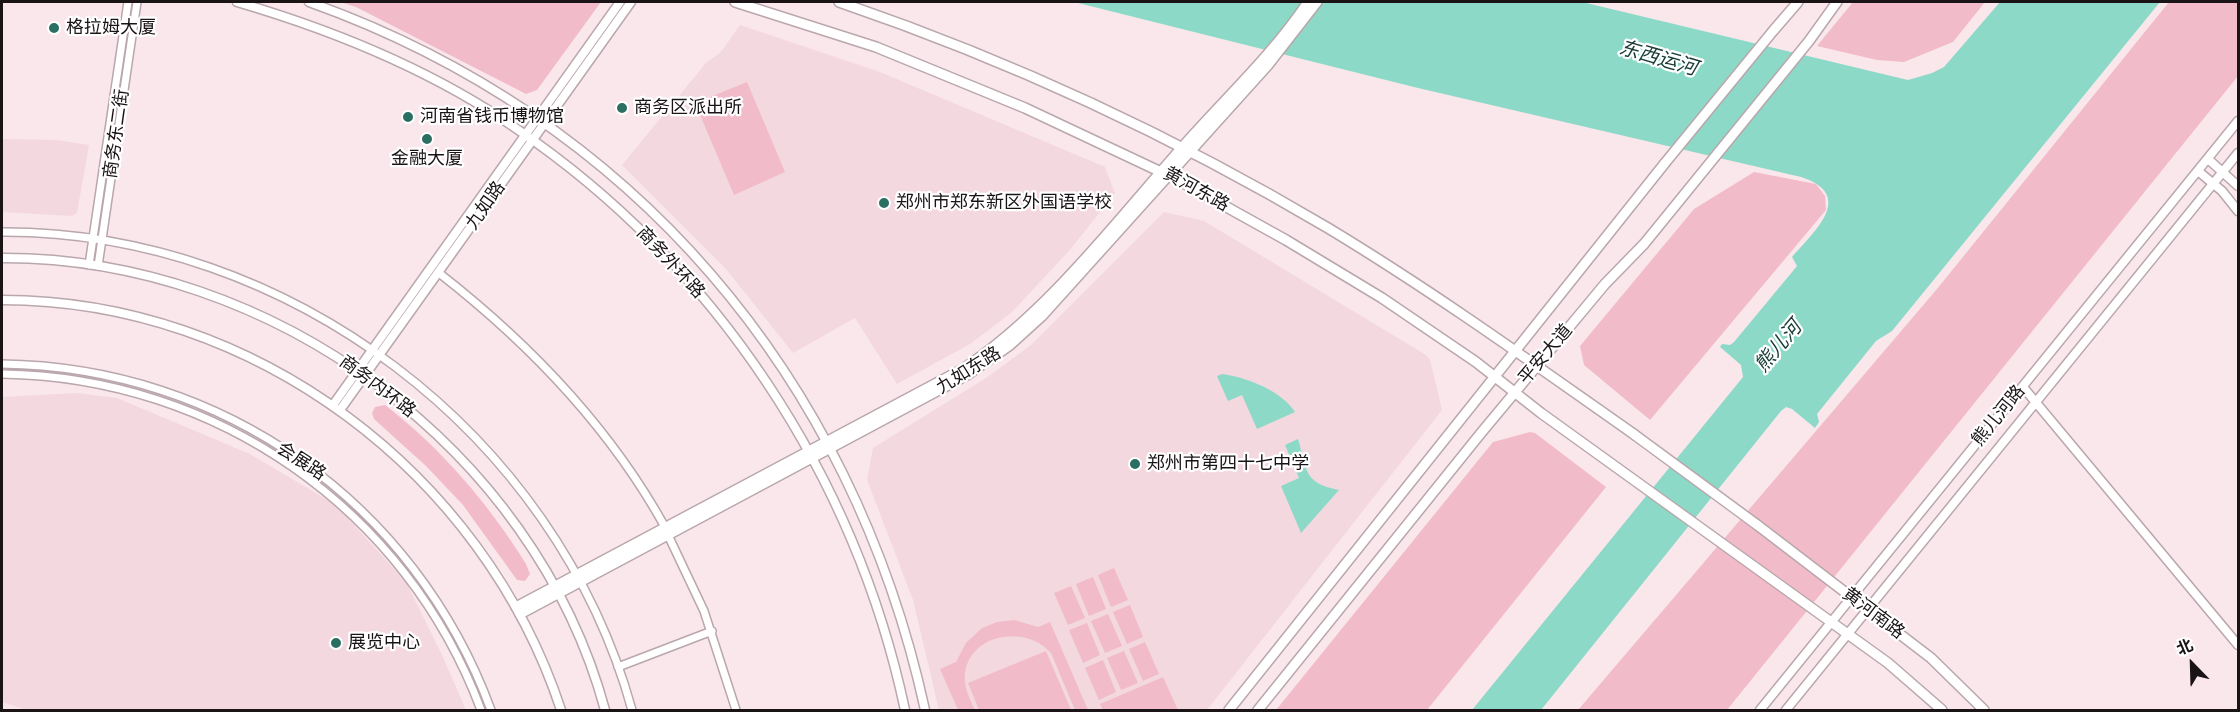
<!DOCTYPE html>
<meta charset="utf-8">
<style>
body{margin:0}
#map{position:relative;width:2240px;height:712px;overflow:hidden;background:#fae7ec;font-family:"Varela Round","Noto Sans SC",sans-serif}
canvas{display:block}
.frame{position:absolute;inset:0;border:3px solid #1a1416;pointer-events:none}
.north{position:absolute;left:2162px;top:634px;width:60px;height:60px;-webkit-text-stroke:4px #fff;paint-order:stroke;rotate:337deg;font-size:16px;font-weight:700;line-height:24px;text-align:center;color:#1a1416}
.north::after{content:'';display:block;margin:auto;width:21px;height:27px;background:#1a1416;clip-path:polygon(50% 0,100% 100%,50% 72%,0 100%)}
</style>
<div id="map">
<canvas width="2240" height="712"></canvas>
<div class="frame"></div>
<div class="north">北</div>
</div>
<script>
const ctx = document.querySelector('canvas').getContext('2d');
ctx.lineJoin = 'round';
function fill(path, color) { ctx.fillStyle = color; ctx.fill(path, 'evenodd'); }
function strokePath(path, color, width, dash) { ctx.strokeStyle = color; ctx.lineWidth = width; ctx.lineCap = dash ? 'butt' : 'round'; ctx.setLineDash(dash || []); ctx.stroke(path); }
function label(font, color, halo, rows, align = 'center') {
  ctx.font = font + ' "Varela Round","Noto Sans SC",sans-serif'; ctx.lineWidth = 4.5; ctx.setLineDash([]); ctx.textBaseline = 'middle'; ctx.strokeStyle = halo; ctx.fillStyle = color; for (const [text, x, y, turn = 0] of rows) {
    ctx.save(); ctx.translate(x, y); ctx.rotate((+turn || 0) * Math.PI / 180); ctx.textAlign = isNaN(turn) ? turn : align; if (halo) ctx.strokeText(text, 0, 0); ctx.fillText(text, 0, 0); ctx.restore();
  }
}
const built = new Path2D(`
 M740,25L880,72L1105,167L1115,193L1069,251L1011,313L970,344L897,384L855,318L793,353L726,269L622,165L706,63L721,52Z
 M2,139L57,140L89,145L77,213L72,216L2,212Z
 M1164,212L1204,221L1426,355L1430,360L1442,410L1207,710H939L913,600L867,480L873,448L986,378L1031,345Z
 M76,393L117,398L250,454L336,505L406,582L442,655L466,710H27L2,702V397Z`);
const green = new Path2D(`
 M340,2H601L537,90L526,94L356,7Z
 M1853,2H1985L1953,42L1904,62L1877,60L1817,46Z
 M2169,2H2238V76L1727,710H1578L1937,289Z
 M747,82L785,172L734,195L695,103Z
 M1754,172L1816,184L1825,196L1826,210L1650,420L1584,365L1580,346L1694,209Z
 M385,405C441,448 489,504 526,564L530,574L525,581L517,580L463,505L426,466L374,419L372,413L375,407Z
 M1530,432L1535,433L1606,487L1427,710H1276L1493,442Z
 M1114,568L1128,600L1111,607L1098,575Z
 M1093,577L1106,609L1089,616L1076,584Z
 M1071,586L1085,618L1068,625L1054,593Z
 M1130,605L1143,637L1127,644L1113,612Z
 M1108,614L1122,646L1105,653L1091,621Z
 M1014,620L1038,627L1050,622L1088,710H1075L1051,653C1020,619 955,640 966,688C968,696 972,704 975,710H958L940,669L956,662L966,643L982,628L997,622Z
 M1087,623L1100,655L1083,663L1069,630Z
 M1145,642L1159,674L1143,681L1129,649Z
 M1046,651L1071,710H979L968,683Z
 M1124,651L1138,683L1121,690L1107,658Z
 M1103,660L1116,692L1099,700L1085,668Z
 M1163,677L1178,710H1103L1100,704Z`);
const water = new Path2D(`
 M1074,2H1582L1908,80L1932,73L1944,67L2000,2H2160L1892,331L1876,341L1817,414L1819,422L1815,428L1792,409L1786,407L1781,411L1541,710H1472L1743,377L1741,365L1720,347L1722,344L1730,345L1734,342L1797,266L1792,257C1815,231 1856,195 1801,177L1418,88Z
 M1222,374C1246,377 1282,391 1295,412L1257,429L1242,395L1228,401L1217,376Z
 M1298,439C1307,468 1302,483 1339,490L1301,533L1281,486L1299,478L1285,445Z`);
const minor = new Path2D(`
 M2,232C288,231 556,434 632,710
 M89,265L128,2
 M98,266L137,2
 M439,273C530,344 609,426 665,527
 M2,364C223,367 415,503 491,710
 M2,374C216,377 406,509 481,710
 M668,535L704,611L736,710
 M618,667L712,631`);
const tertiary = new Path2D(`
 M237,2C336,31 432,70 517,129C716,265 855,476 905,710
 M309,2C632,117 852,376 925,710
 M2208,159L2238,186
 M2198,171L2222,191L2238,211
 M2,258C271,257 534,448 605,710
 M2,300C254,300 483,473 561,710
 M2023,387L2238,645
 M333,405L620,2
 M340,410L631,2
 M1760,710L2238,121
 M1786,710L2238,153`);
const secondary = new Path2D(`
 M735,2L876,47L1025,108L1178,180L1286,240L1382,298L1476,362L1541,413L1888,663L1942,710
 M839,2C1009,60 1173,136 1328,228C1434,292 1534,364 1635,435
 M1773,31L1798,2
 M1756,524L1931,658L1984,710
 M516,607L963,369C1048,313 1118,219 1186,143C1227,97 1274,53 1308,2
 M520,614L967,375L1010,345L1042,316L1268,65L1317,2
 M1229,710L1665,163
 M1258,710L1481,433L1605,284L1644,244L1679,201L1809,41L1837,2`);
const secondaryBridge = new Path2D(`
 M1665,163L1773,31
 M1635,435L1756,524`);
const markers = [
 [54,28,6,"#2b6f62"],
 [622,108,6,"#2b6f62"],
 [408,117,6,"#2b6f62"],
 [427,139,6,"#2b6f62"],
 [884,203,6,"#2b6f62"],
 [1135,464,6,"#2b6f62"],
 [336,643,6,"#2b6f62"]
];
const poiNames = [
 ["格拉姆大厦",66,28],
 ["商务区派出所",634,108],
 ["河南省钱币博物馆",420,117],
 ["金融大厦",427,159,"center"],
 ["郑州市郑东新区外国语学校",896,203],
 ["郑州市第四十七中学",1147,464],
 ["展览中心",348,643]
];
const streetNames = [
 ["商务东二街",117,134,-82],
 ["黄河东路",1196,190,29],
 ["九如路",486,206,-55],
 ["商务外环路",670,263,47],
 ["平安大道",1546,355,-50],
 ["九如东路",969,371,-32],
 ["商务内环路",377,387,37],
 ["熊儿河路",1999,416,-51],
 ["会展路",301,462,33],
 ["黄河南路",1873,614,37]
];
const waterNames = [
 ["东西运河",1658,59,16],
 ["熊儿河",1779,347,-50]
];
fill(built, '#f3d8df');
fill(green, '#f2bbca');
fill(water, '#8dd9c7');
strokePath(minor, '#b9a7ac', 10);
strokePath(tertiary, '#b9a7ac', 11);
strokePath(secondary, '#b9a7ac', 12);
strokePath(minor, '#fff', 7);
strokePath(tertiary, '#fff', 8);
strokePath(secondary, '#fff', 9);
strokePath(secondaryBridge, '#b9a7ac', 12, []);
strokePath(secondaryBridge, '#fff', 9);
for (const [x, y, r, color] of markers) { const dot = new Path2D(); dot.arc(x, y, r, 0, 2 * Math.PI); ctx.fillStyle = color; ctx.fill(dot); strokePath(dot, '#fff', 2); }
label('18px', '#1a1416', '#fff', poiNames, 'left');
label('18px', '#1a1416', '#fff', streetNames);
label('italic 20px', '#183c35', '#fff', waterNames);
</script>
